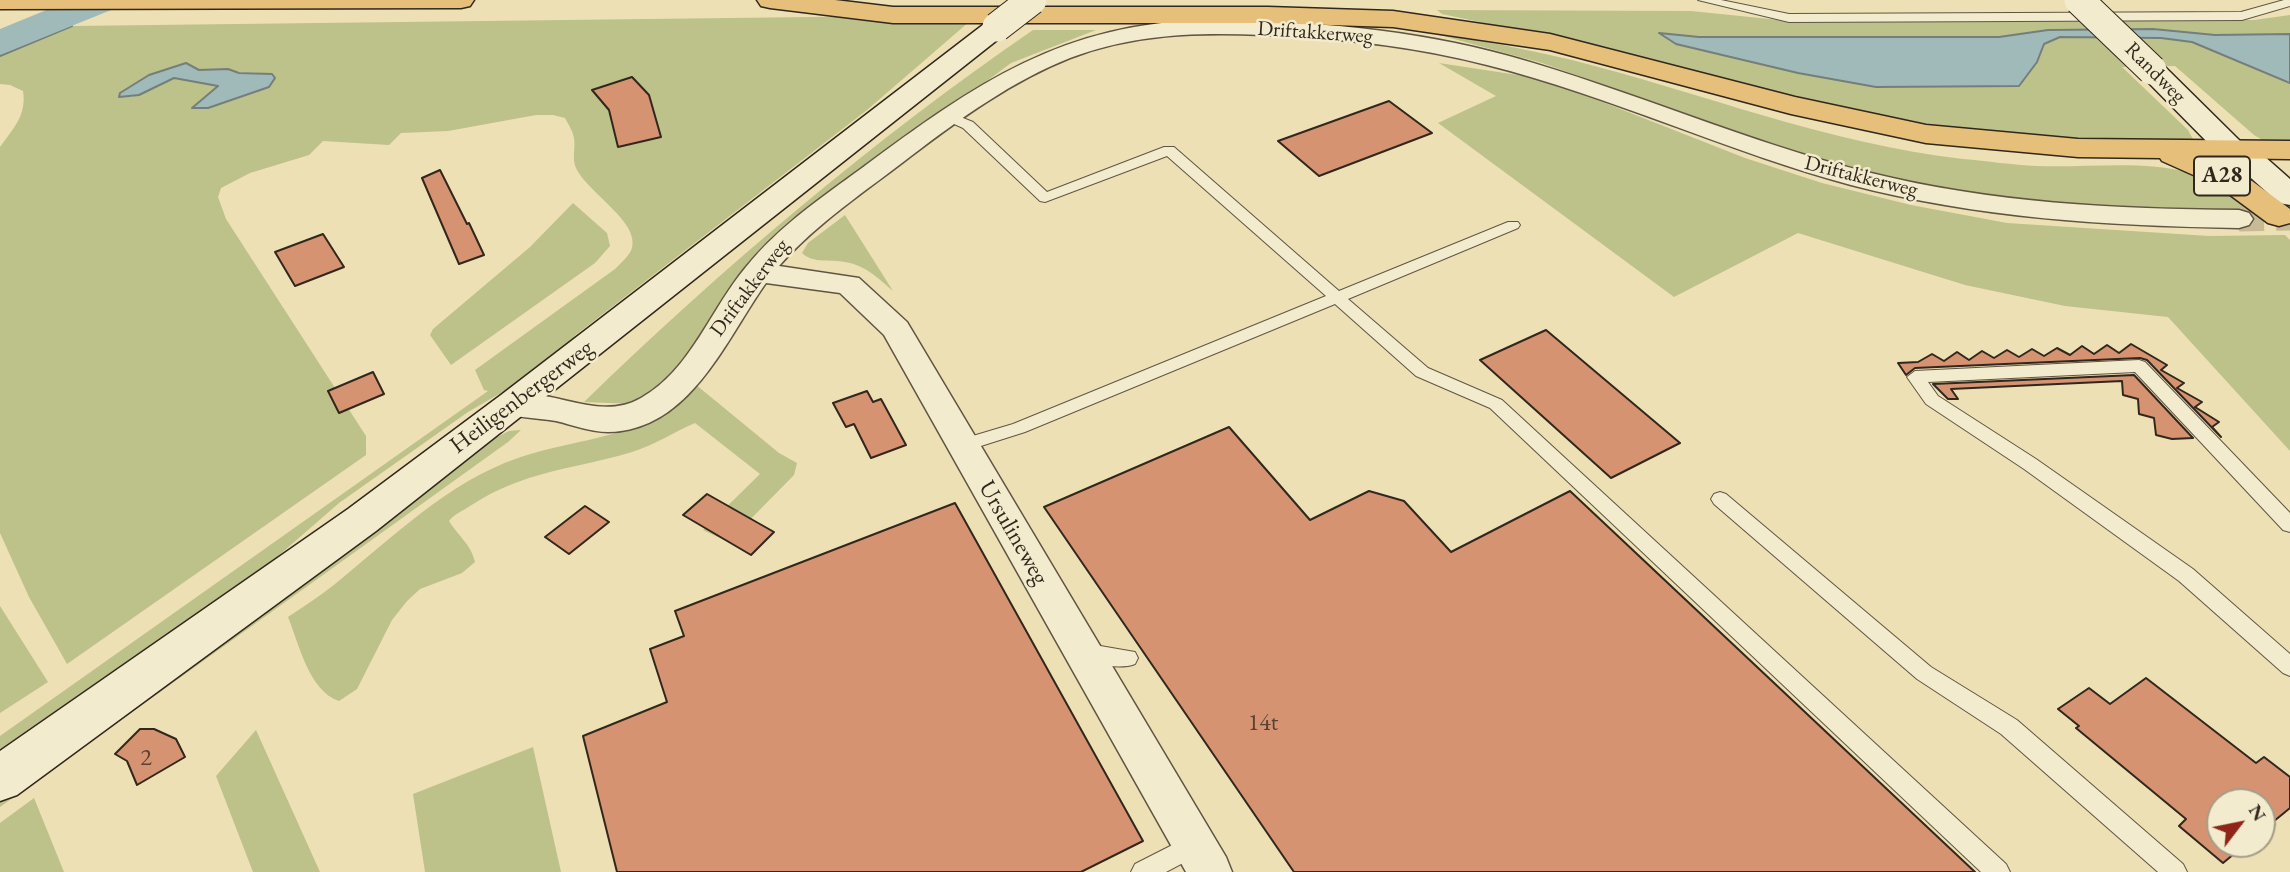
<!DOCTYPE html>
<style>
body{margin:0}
#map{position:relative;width:2290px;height:872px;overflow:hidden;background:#ede0b4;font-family:"EB Garamond",serif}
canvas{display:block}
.north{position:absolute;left:2206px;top:788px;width:70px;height:70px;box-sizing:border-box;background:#f3ebce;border:2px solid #a59d87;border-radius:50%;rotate:58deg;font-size:19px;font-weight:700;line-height:28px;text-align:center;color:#31271d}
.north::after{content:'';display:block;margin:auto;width:24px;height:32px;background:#8f2418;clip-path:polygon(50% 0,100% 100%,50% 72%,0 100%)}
</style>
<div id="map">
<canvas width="2290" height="872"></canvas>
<div class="north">N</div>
</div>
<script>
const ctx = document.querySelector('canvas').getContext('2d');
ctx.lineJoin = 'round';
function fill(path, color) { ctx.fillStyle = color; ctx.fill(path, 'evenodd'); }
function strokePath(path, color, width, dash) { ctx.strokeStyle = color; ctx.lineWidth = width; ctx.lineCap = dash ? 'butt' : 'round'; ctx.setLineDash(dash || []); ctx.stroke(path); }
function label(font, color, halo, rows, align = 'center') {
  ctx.font = font + ' "EB Garamond",serif'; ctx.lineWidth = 5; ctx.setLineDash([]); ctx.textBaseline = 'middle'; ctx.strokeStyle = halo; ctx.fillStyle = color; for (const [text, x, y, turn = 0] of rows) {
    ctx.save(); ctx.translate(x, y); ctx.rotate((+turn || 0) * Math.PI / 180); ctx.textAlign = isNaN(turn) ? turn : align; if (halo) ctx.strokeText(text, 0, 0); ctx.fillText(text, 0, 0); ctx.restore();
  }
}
const green = new Path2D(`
 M1437,10L1691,11L1789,21L2254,20L2290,15V34L2215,35L2153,29L2048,30L1999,37H1699L1660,34L2037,62L2044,44L2060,37L2161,38L2192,42L2290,83V143L2266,142L2254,135L2175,66L2122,67L2188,130L2194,141L2182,146L1922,130L1616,51L1442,14Z
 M977,15L867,110L573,337L589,328L535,373L468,412L339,503L246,584L0,766V736L488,391L484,390L475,370L615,269C621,263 630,255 632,248C639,222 591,195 577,170C571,159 576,149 574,138C573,131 568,124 565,118L553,115H536L448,131L401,133L389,145L323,141L309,155L250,173L221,188L218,197L226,219L366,436V455L67,664L29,597L0,533V147C13,129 27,115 23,91L10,85L0,84V56L72,26ZM186,63L199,70L263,73L257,92L224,103L199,101L219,86L174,78L131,97L120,93L149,75Z
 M1033,30H1096L1011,63L835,194L673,379L636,404L584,402C723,267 873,140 1033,30Z
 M1432,33C1479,40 1526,49 1572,60C1702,93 1829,144 1963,159C1987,161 2012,165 2037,166C2110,169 2198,149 2251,211H2142L2049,207L1884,179L1804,156L1542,63Z
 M1439,63L1544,79L1745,158L1822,183L1911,205L2007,223L2209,236L2285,235L2290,240V451L2168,317L2065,306L1965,285L1798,233L1674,297L1438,123L1496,96Z
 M573,203L607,233L610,246L595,263L451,365L430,335L433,329L530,247Z
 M845,215L893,291C878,278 865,265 845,262C830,259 814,264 802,253L808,243Z
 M695,384L779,453L797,463L794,475L728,542L703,530L760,474L695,423C674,432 655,445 632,452C572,470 525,470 470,506C463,511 454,514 449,521C458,536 471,544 475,562L462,573L420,589L407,601L392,620L357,689L339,701C309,691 299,644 288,617C304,606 320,596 335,584C392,538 448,482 518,458C582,436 649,440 695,384Z
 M521,430L508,442L0,807V797L484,444L509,431Z
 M0,606L48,682L0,713Z
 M256,730L320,872H253L216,776Z
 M533,747L561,872H425L413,794Z
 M34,798L64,872H0V823Z`);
const water = new Path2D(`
 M31,23L72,26L0,56V36Z
 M2153,29L2215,35L2290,34V83L2192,42L2161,38L2060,37L2044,44L2037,62L2019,86L1876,87L1798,73L1676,44L1659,33L1699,37H1999L2048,30Z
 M186,63L199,70L228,69L239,73L272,74L275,78L269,87L208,108H192L218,86L174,78L139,95L119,97L120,93L149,75Z`);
const river = new Path2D(`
 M71,0H121L116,8L0,55V29Z`);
const building = new Path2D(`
 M632,77L649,95L661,137L618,147L609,110L592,90Z
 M1389,101L1432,133L1319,176L1278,141Z
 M440,170L467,224L469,223L484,255L459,264L422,178Z
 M323,234L344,267L295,286L275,252Z
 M1546,330L1680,443L1611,478L1480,360Z
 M2131,344L2167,365L2161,370L2184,383L2177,388L2202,402L2195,407L2219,422L2212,427L2221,437L2147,360L2140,358L1915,368L1906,375L1898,363L1918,362L1932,354L1944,361L1957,352L1969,360L1982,351L1994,358L2007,350L2019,357L2032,349L2044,356L2057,348L2070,355L2082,346L2094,354L2107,345L2119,353Z
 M373,372L384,394L339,413L328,391Z
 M2134,375L2193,438L2172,439L2156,435L2154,418L2139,414L2138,399L2123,395L2122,381L1951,389L1958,399H1948L1933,384Z
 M867,391L873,402L881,399L906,445L871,458L854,424L846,427L833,403Z
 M1229,427L1310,520L1369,491L1404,501L1451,552L1570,491L1975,872H1294L1044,507Z
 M707,494L774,532L751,555L683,515Z
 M955,503L1143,841L1081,872H617L583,736L667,702L650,649L684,636L675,611Z
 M585,506L609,522L569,554L545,537Z
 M2146,678L2256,763L2264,757L2290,777V808L2262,831V802H2220V844H2246L2223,863L2179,826L2186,819L2076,728L2079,726L2058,709L2089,688L2110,704Z
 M140,729H154L176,739L185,757L137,785L127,761L115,754Z`);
const streetTunnel = new Path2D(`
 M2239,219L2290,218`);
const lane = new Path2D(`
 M1698,0H1721L1789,14L2241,12L2284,0H2290V6L2242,20L1789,22Z
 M948,112L973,122L1047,192L1164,147H1174L1339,291L1508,222H1518L1520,225L1518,228L1348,299L1428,368L1502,400L2006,864L2010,872H1981L1490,408L1416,376L1335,304L1025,432L962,452L956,451L953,446L956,441L1013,424L1326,296L1167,156L1045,202L1040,201L963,128L943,119L941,116Z
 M2139,360L2145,362L2290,513V532L2283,530L2135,372L1928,382L1938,396L2036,459L2193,569L2290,654V676L2283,673L2179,581L2024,469L1926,404L1907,377L1915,371Z
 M1720,492L1726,494L1931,667L2017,720L2183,864L2187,872H2158L2001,734L1917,679L1714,504L1711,499L1714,494Z
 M1083,643L1135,652L1138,658L1135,664C1120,670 1091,664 1076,658L1073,652L1076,646Z
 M1194,834L1202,837L1205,845L1202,853L1166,872H1131L1135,864Z`);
const street = new Path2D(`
 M1210,20C1310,21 1412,29 1509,56C1631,90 1748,143 1871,173C1992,203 2115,209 2239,210L2249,213L2253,219L2249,225L2239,228C2108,226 1978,218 1851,185C1728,152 1611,96 1487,65C1414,46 1338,38 1263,35C1197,32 1133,34 1070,58C1012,81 961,118 911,156C866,191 817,223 779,266L859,278L907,322L1226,857L1232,872H1186L884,335L840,293L766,283C726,339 690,431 608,432C590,432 573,425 556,421C538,418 520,418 503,413L498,405L503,397C550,383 595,424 641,398C691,370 711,308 746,267C778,227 821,198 862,168C975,84 1063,22 1210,20Z`);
const secondary = new Path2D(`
 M997,19L1006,21L1010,27L1006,33L376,531L17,795L0,801V751L348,509L501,395L988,21Z
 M2152,62L2162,64L2240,141L2264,156L2290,179V205L2279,203L2242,170L2218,153L2142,76L2138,70L2142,64Z`);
const highway = new Path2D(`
 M0,0H474L470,6L461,8L0,9Z
 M757,0H835L893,7H1268L1393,11L1550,34L1795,97L1926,125L2078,139L2290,141V159L2209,158L2252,181L2290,209V223L2279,226L2268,223L2218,186L2162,161L2160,158L2078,157L1926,143L1791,114L1550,50L1393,27L1268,23H893L770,8L761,6Z`);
const secondaryBridge = new Path2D(`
 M2079,0L2152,70
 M997,27L1032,0`);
const farStreetnames = [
 ["Driftakkerweg",1315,33,4],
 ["Randweg",2155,73,45],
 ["Driftakkerweg",1861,177,14],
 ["Driftakkerweg",750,288,-53]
];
const shields = [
 [2222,176,56]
];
const shieldNames = [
 ["A28",2222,176]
];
const streetNames = [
 ["Heiligenbergerweg",522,397,-37],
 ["Ursulineweg",1013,533,60]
];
const nearNumbernames = [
 ["14t",1263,723],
 ["2",146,758]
];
fill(green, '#bdc18a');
fill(water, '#a0baba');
strokePath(water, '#747f7b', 2);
fill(river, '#a0baba');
fill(building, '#d59372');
strokePath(building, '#31271d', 2);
strokePath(streetTunnel, '#c7bb96', 25, [25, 12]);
strokePath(lane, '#605543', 2);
strokePath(street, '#605543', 3);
strokePath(secondary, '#31271d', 3);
strokePath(highway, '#31271d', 3);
fill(lane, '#f3ebce');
fill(street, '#f3ebce');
fill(secondary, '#f3ebce');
fill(highway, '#e6c07a');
strokePath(secondaryBridge, '#31271d', 31, []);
strokePath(secondaryBridge, '#f3ebce', 29);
label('21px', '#31271d', '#f3ebce', farStreetnames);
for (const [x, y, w] of shields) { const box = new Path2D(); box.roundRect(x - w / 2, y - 19.5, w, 39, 5); ctx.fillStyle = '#f3ebce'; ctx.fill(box); strokePath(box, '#31271d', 2); }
label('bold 23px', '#31271d', null, shieldNames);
label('24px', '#31271d', '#f3ebce', streetNames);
label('24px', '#5a4232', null, nearNumbernames);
</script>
